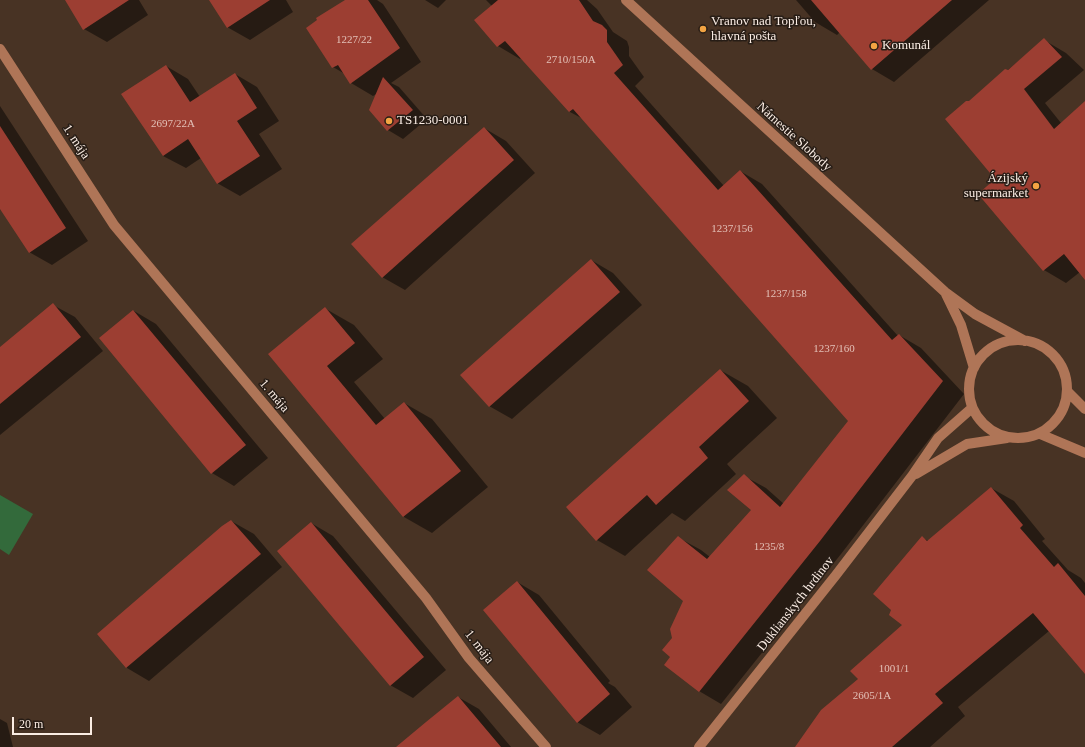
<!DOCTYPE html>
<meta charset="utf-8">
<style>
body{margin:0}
#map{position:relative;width:1085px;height:747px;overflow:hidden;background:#483324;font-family:"Times New Roman",serif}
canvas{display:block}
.scale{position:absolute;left:12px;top:717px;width:80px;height:18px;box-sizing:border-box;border:2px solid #fbede4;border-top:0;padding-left:5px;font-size:12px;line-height:14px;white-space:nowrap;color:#fbede4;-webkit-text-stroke:3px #271d16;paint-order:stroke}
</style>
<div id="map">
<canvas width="1085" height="747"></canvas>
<div class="scale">20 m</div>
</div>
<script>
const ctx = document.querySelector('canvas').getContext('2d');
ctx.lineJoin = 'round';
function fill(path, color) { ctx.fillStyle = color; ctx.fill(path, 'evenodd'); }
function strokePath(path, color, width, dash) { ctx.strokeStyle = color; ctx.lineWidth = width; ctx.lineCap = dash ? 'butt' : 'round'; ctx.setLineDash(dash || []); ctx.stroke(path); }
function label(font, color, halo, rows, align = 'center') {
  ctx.font = font + ' "Times New Roman",serif'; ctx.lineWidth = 3; ctx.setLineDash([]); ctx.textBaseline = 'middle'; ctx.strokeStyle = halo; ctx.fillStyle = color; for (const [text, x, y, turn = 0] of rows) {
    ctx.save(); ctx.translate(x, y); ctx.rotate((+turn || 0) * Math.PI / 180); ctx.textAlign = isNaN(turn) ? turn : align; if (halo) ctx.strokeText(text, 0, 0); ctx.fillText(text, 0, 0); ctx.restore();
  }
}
const green = new Path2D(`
 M0,495L33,514L9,555L0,549Z`);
const shadow = new Path2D(`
 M66,0H139L148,15L107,42L84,29Z
 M210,0H286L293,12L250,40L227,27Z
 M347,0H377L383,4L421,62L391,83L399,87L427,119L403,139L388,130L370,110L378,93L373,96L351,83L345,74L333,67Z
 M425,0H446L438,8Z
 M486,0H587L597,9L613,32L627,41L629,47V56L644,77L635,86L724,186L740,171L762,184L898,336L899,335L921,348L964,394L841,554L721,704L699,691L672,656L673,638L685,601L679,538L701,550L710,557L752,510L744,476L766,488L784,504L850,421L585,120L570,112L521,58L520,59L498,46L492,6Z
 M796,0H989L894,82L872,69L840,32L837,35L815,22Z
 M1044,40L1066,53L1084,70L1045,103L1061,123L1085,102V278L1080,272L1066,283L1044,270L979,194L996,179L969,102Z
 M166,66L188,79L200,97L235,74L257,87L279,121L259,134L282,169L240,196L217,183L201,158L186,168L163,156Z
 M0,106L88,241L52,265L29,252L0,207Z
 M484,128L506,141L535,173L405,290L382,277Z
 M591,260L613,273L642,305L512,419L489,406Z
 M53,305L75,317L103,351L0,435V348Z
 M326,309L354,325L383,359L354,382L385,419L404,403L432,419L488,487L432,533L404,517L270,354Z
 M134,311L156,324L268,458L234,486L212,473Z
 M720,370L748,386L777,418L727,464L736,474L685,521L672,513L625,556L597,540Z
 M991,488L1014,501L1045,539L1042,541L1068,570L1081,578L1085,583V673L1049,631L958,707L965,716L930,747H796L859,679L904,625L922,538L929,541Z
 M231,521L254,534L282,567L149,681L127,668L99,634Z
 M311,523L333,536L446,670L413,698L390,685Z
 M517,582L539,595L610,681L608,683L615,687L632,707L600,735L577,722Z
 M458,697L479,709L511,747H398Z
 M0,719L7,723L13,747H0Z`);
const building = new Path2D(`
 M65,0H129L83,30Z
 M209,0H270L227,28Z
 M345,0H368L400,48L350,84L338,65L332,68L306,28L317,20L316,18Z
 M498,0H579L593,21L602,25L607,30V42L623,65L614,73L718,190L740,170L892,340L899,334L943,381L820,541L699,692L664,665L670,657L662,650L672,638L670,629L683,601L647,570L678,536L707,559L751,510L727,490L744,474L780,507L848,421L573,109L569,112L505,41L497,47L474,20Z
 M811,0H952L871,70Z
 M1044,38L1062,57L1024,89L1054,129L1085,101V280L1064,254L1043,271L978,194L995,179L945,119L966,101H969L1005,69L1008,70Z
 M166,65L190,102L235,73L257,108L237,121L260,156L217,184L188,139L163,156L121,94Z
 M383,77L413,110L387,131L369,110Z
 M0,126L66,228L29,253L0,209Z
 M484,127L514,160L382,278L351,244Z
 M591,259L620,292L489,407L460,375Z
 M53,303L81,337L0,404V347Z
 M325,307L355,343L327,366L376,425L404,402L461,471L403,517L268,354Z
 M133,310L246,445L211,474L99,338Z
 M720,369L749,401L699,447L708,458L656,505L647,495L596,541L566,507Z
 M991,487L1023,525L1020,528L1054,567L1058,563L1085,596V674L1033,613L935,694L943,703L892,747H795L821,710L858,679L850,671L902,625L889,615L891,610L873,594L922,536L927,541Z
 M231,520L261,554L126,668L97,634L222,526Z
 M311,522L424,657L390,686L277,551Z
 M517,581L610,694L577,723L483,610Z
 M458,696L501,747H396L426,722Z`);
const minor = new Path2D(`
 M626,0L945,292L975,314L1025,341
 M0,49L114,225L426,598L469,658L546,747
 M946,294L961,325L974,368
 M969 389a49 49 0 1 1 98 0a49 49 0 1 1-98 0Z
 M1068,392L1085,409
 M1040,434L1085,453
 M916,474L967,444L1007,438
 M699,747L836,575L912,476L938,438L972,408`);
const markers = [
 [703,29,4,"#f3a443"],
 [874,46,4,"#f3a443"],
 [389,121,4,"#f3a443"],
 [1036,186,4,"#f3a443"]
];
const numberNames = [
 ["1227/22",354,40],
 ["2710/150A",571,60],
 ["2697/22A",173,124],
 ["1237/156",732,229],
 ["1237/158",786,294],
 ["1237/160",834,349],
 ["1235/8",769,547],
 ["1001/1",894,669],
 ["2605/1A",872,696]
];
const poiNames = [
 ["Vranov nad Topľou,",711,22],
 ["hlavná pošta",711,37],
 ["Komunál",882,46],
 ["TS1230-0001",397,121],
 ["Ázijský",1028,179,"right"],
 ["supermarket",1028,194,"right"]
];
const streetNames = [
 ["Námestie Slobody",794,137,42],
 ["1. mája",76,142,57],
 ["1. mája",274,396,50],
 ["Duklianskych hrdinov",796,604,-52],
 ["1. mája",479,647,52]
];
fill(green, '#336a3b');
fill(shadow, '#0007');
fill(building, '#9c3e32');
strokePath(minor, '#af7557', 10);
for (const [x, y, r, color] of markers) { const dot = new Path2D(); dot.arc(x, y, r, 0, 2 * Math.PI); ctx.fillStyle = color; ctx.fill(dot); strokePath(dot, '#271d16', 1.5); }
label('11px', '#e3c1b8', null, numberNames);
label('13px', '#fbede4', '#271d16', poiNames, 'left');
label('13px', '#fbede4', '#271d16', streetNames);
</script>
